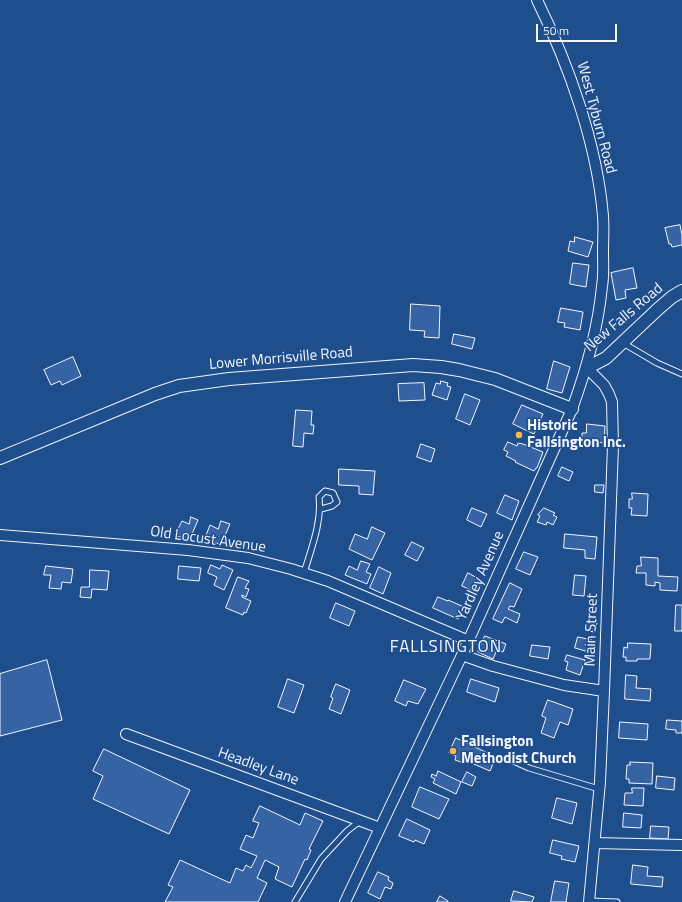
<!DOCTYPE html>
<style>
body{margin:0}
#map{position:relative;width:682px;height:902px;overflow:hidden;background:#1f4e8c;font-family:"Titillium Web",sans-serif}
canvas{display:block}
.scale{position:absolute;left:536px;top:24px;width:81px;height:18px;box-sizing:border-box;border:2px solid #f2f6ff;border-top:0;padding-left:5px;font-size:12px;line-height:14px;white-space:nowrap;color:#f2f6ff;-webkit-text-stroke:3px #1f4e8c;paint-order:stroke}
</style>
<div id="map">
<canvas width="682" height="902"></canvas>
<div class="scale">50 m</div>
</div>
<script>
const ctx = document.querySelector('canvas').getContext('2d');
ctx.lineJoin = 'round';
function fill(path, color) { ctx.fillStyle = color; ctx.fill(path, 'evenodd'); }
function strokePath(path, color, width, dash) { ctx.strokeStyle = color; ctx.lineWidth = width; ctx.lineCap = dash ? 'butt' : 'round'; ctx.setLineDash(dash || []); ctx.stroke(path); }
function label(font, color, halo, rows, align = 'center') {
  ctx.font = font + ' "Titillium Web",sans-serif'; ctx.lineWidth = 3; ctx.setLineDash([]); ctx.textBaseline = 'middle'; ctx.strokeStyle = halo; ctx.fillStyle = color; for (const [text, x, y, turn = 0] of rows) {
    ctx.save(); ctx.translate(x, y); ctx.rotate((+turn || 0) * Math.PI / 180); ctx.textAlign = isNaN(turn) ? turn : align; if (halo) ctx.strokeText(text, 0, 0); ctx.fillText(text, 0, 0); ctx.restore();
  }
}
const building = new Path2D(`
 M680,225L682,235V245L672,247L671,244H669L665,228Z
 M575,237L593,242L588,257L568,251L570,241L574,242Z
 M573,263L589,265L586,287L570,284Z
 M633,268L637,288L625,290L626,298L616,300L611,273Z
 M411,304L440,306L439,338L424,337L425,331L410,330Z
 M561,308L583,312L580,330L564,327L565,323L558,322Z
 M454,334L475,338L472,349L452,344Z
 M73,357L81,376L62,385L60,381L51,385L44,370Z
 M554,361L570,367L562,393L547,389Z
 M441,381L448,383L447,386L451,387L447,400L432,395L436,383L440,384Z
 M424,383L425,400L399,401L398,384Z
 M465,394L480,400L470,425L456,419Z
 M522,405L543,414L534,434L513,424Z
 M296,410L312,411L311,425H314L313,434L304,433L303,447L293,446Z
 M587,424L605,426L604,443L588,441V444H582V433H586Z
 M508,442L517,446L518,443L523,444L543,452L537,468H536L534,471L515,462L516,461L506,456L508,452L504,450Z
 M421,444L435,449L431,462L417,457Z
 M562,467L573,472L569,481L558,476Z
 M339,469L375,471L373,495L359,494V486L339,485Z
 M595,485H604L603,493L595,492Z
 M632,493L648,494L647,516L631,515L632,508H629V499H632Z
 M505,495L519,501L512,520L497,513Z
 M472,508L487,514L481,527L467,520Z
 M544,508L555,513L553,515L557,517L553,525L547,522L546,525L537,522L540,516L538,515Z
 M191,517L198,520L189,541L175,535L182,521L189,524Z
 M221,521L230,524L221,545L205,538L210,525L218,529Z
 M372,527L385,533L372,560L349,549L355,534L367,539Z
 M565,534L597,537L595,559L585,558V550L564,548Z
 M412,542L424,548L417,561L405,555Z
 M524,552L538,557L530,575L516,569Z
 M641,557L658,558V576L678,577L677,591L660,590V583L655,582V586L646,585V573H636L637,566H641Z
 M361,561L370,564L366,572L371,574L367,584L345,575L349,566L357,570Z
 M211,565L220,569L222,565L233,570L224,590L214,585L217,577L208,573Z
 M46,566L73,569L71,583L62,582L61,589L49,588L51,575H44Z
 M179,566L201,568L199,581L178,579Z
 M379,567L391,573L383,594L370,588Z
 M90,570L109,571L107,590L92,589L91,598L80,597L81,587H89Z
 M468,573L483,581L477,593L462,586Z
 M575,575L586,576L584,596L573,595Z
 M238,577L249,581L245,588L249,589L246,597L242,595V597L251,601L246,613L244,612L243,615L226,608Z
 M510,583L522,589L514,607L510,606L508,609L520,614L517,623L505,617L502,623L493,619Z
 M438,597L448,601V600L464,607L458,619L433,608Z
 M336,603L355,611L349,626L330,618Z
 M676,605H682V631H675Z
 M588,620L597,623L594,632L585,630Z
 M485,636L506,644L503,652L497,650L493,659L478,652Z
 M578,637L592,640L589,652L575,648Z
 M628,643L651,644L650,659H637V661H626V657H623L624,647L627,648Z
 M532,645L550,647L548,659L530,656Z
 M567,655L585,660L580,675L566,670L568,662L565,661Z
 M47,660L62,720L0,736V674Z
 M626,675L637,676L636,688L651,689L650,701L625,699Z
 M288,679L304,685L294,713L278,707Z
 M471,679L499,688L495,702L467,692Z
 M404,680L426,689L418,704L408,701L406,706L395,701Z
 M336,684L350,690L341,714L329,709L333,698L331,697Z
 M548,700L573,709L568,725L560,722L554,738L541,733L546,718L542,716Z
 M667,720L682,721V733H676V730L666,729Z
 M620,722L648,724L647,740L619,738Z
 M456,738L496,757L490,771L462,759L461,762L455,760L456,756L449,753Z
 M104,749L190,790L169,834L93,799L103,776L93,771Z
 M630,762L653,763L652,784L629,783V779H626L627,765H630Z
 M438,771L461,782L456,794L433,783L435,779L431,777L432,774L436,776Z
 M467,772L476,777L472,786L462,782Z
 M657,776L675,778L674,790L656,788Z
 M420,787L449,799L439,819L412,807Z
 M632,788H644L643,806L624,805L625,793H632Z
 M557,798L577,803L572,824L552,818Z
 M260,806L300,825L305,813L323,821L309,849L311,850L307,860L305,859L292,887L275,879L279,867L265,860L257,878L267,883L258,902H165L173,887L168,885L180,860L230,883L236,868L243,871L246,865L251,868L257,856L240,849L246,835L253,838L259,823L253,821Z
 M624,813L642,815L641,828L623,827Z
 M407,819L430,830L424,844L415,840L414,842L399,836Z
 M651,826L669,827L668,839L650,838Z
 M553,840L579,846L575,862L561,859L562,856L550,853Z
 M633,865L648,867L647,876L663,877L662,887L631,884Z
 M378,872L389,877L388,880L393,883L391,889L385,887L380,899L368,893Z
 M555,881L569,883L566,902H551Z
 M514,891L534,897L532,902L511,901Z
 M440,896L448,901V902H437Z`);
const service = new Path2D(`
 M623,343L657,363L682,374
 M304,573C311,549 322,523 319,497L325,491L333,493L337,502L332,506L321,509
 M511,760L529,768L599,789
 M589,901L617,902
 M295,902L321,859L347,831L360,821`);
const minor = new Path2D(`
 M587,368L604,385L609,394L612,402L613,446L604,691L600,782L589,902
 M0,535L188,550L248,558L291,569L328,581L469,641
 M462,655L493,666L564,685L604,691
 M126,734L380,828
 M595,843L682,845
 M345,902L462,655L572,409C587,368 598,329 602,286C604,275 603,263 603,252C603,240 604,228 603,216C597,144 569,65 537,0`);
const tertiary = new Path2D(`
 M587,368L606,358L658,309L672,297L682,291
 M0,458L155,394L179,386L229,379L413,365L441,367L459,370L495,379L572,409`);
const markers = [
 [519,435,4,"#ffb74d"],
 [453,751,4,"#ffb74d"]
];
const streetNames = [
 ["West Tyburn Road",596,118,75],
 ["New Falls Road",624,318,-40],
 ["Lower Morrisville Road",281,359,-5],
 ["Old Locust Avenue",208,540,8],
 ["Yardley Avenue",481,576,-66],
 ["Main Street",592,630,-88],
 ["Headley Lane",258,767,20]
];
const poiNames = [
 ["Historic",527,426],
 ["Fallsington Inc.",527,443],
 ["Fallsington",461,742],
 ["Methodist Church",461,759]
];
const quarterNames = [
 ["FALLSINGTON",446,648]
];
fill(building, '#3563a3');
strokePath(building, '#f2f6ff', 1);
strokePath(service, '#f2f6ff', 7);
strokePath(minor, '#f2f6ff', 12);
strokePath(tertiary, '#f2f6ff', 14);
strokePath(service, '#1f4e8c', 5);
strokePath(minor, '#1f4e8c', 10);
strokePath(tertiary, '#1f4e8c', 12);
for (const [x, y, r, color] of markers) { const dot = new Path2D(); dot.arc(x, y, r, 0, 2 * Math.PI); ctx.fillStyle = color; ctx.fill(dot); strokePath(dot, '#1f4e8c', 1.5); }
label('15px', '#f2f6ff', '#1f4e8c', streetNames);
label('bold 15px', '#f2f6ff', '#1f4e8c', poiNames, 'left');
ctx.letterSpacing = '1px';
label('17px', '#f2f6ff', '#1f4e8c', quarterNames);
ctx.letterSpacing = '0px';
</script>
